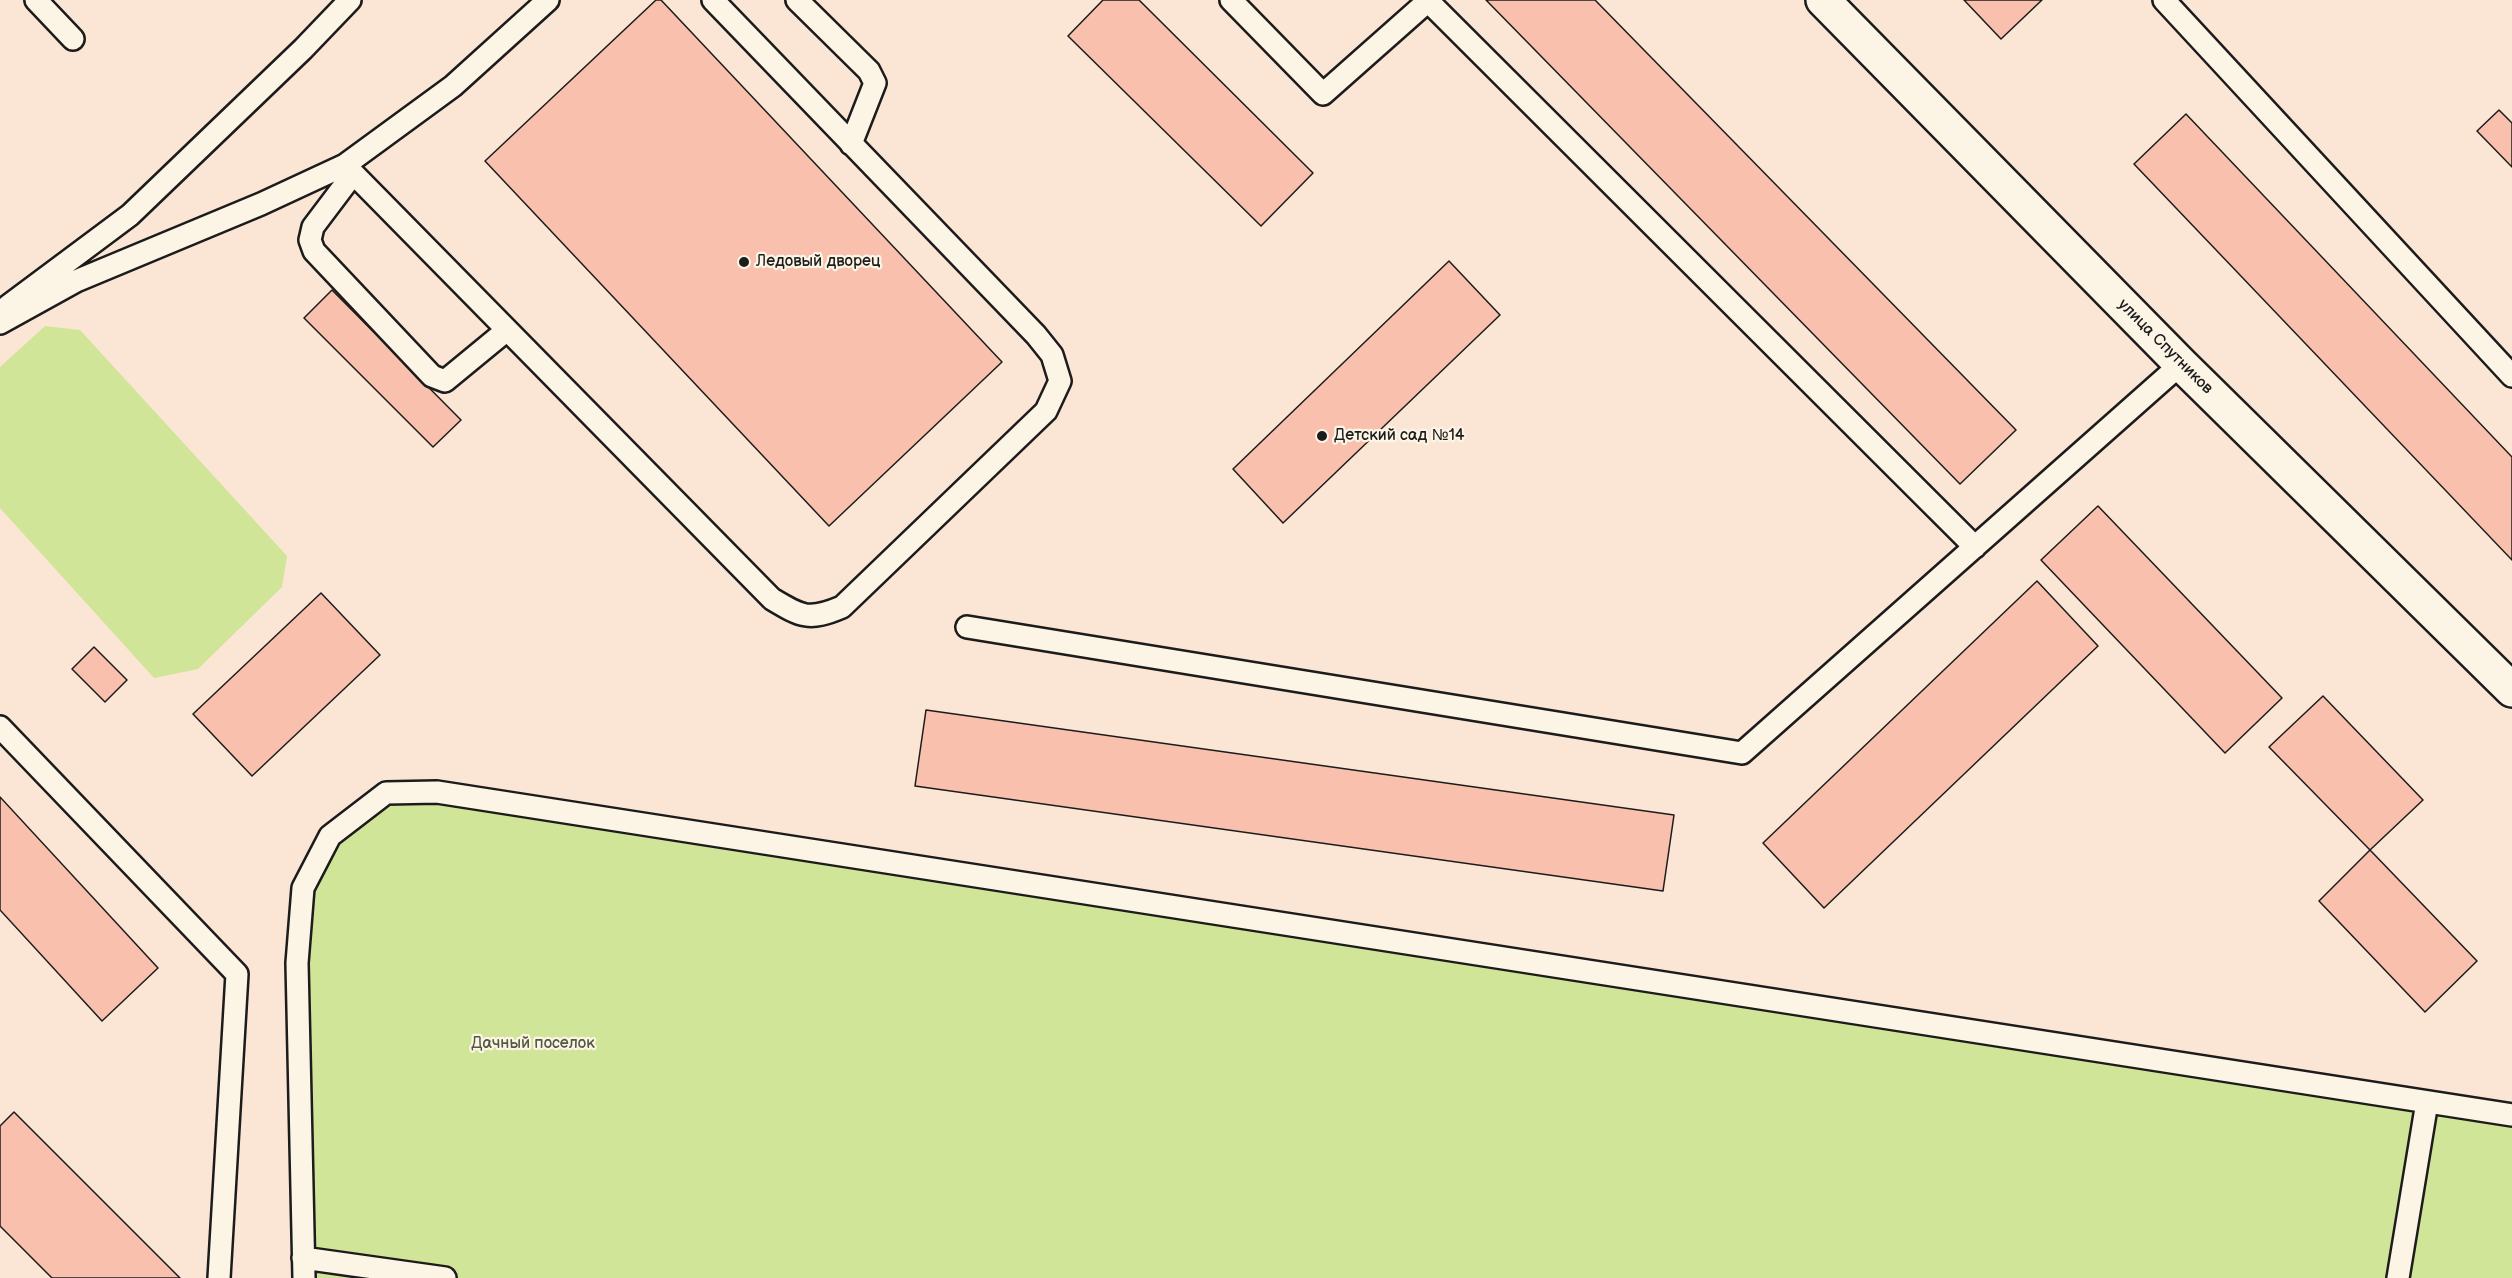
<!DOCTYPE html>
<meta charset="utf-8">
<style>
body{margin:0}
canvas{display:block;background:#fbe5d4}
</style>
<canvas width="2512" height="1278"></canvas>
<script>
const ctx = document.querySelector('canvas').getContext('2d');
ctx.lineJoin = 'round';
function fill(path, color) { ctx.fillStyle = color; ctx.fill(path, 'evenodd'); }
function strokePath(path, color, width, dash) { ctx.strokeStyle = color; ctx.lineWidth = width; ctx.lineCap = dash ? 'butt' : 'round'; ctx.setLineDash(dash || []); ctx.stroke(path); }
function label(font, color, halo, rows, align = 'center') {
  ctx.font = font + ' "Balsamiq Sans",sans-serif'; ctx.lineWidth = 4.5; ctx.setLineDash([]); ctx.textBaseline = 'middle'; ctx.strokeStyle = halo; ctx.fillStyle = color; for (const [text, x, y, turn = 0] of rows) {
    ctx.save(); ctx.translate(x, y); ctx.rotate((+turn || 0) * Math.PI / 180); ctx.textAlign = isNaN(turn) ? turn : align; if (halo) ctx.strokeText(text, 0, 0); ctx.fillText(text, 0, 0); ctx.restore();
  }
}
const green = new Path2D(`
 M45,326L80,330L287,556L282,587L198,669L154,678L0,508V367Z
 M386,793L2512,1115V1278H304L303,888L330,836Z`);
const building = new Path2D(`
 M656,0H661L1002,362L829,526L485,161Z
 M1103,0H1139L1313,173L1261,226L1068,36Z
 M1486,0H1595L2016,430L1960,484Z
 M1964,0H2042L2001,39Z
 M2499,110L2512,123V167L2477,131Z
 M2186,114L2512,457V560L2134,164Z
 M1449,261L1500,315L1283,523L1233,469Z
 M332,290L461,420L433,447L304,318Z
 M2098,506L2282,698L2225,753L2041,560Z
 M2037,581L2098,646L1824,908L1763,843Z
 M321,593L380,655L252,776L193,714Z
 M94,647L127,680L105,702L72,669Z
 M2323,696L2423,800L2370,850L2269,747Z
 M926,710L1674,815L1663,891L915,786Z
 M0,797L158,968L102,1021L0,910Z
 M2370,850L2477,961L2425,1012L2319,901Z
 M14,1112L180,1278H52L0,1226V1126Z`);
const service = new Path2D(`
 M36,0L73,39
 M797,0L869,71L875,83L851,144
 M1231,0L1323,94L1428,1
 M1427,0L1975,547
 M2164,0L2512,376
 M345,165L772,599C802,617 809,621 842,607L1046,411L1060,381L1052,355L1036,335L713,0
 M353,174L313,227L310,240L314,251L432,376L445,381L507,330
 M8,306L130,215L303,49L350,0
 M0,323L76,281L261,204L345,165L453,86L548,0
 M967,627L1742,753L2181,364
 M0,727L237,974L219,1278
 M303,1258L445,1278
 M304,1278L297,963L303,888L330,836L386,793L437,792L2512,1115
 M2398,1278L2427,1102`);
const tertiary = new Path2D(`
 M1823,0L2181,364L2512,690`);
const markers = [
 [744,262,6,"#1c1c1c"],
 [1322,436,6,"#1c1c1c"]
];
const poiNames = [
 ["Ледовый дворец",756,262],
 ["Детский сад №14",1334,436]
];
const streetNames = [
 ["улица Спутников",2165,347,45]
];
const parkNames = [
 ["Дачный поселок",533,1044]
];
fill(green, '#d1e599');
fill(building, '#f9c1ad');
strokePath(building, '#1c1c1c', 1.5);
strokePath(service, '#1c1c1c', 26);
strokePath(tertiary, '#1c1c1c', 38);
strokePath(service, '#fcf5e5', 21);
strokePath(tertiary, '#fcf5e5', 33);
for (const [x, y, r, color] of markers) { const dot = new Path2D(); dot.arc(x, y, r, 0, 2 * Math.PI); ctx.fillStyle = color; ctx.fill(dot); strokePath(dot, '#fcf5e5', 2); }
label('16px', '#1c1c1c', '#fcf5e5', poiNames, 'left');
label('16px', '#1c1c1c', '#fcf5e5', streetNames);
label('16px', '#525842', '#fcf5e5', parkNames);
</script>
